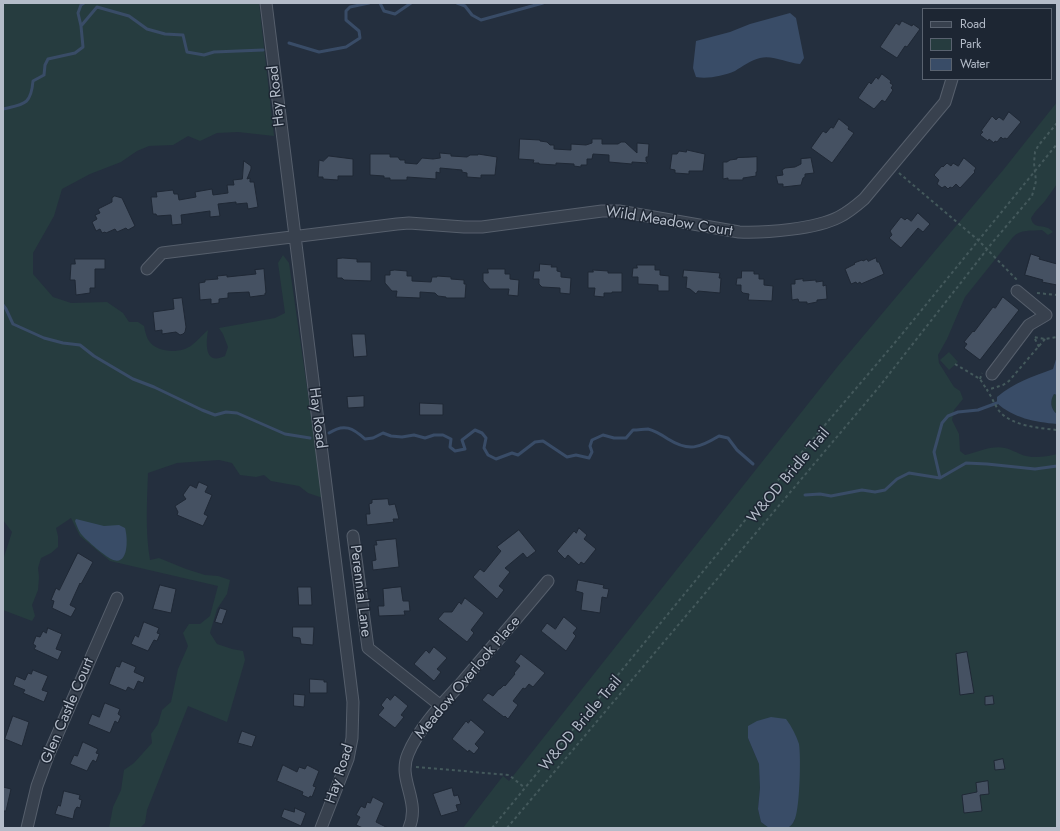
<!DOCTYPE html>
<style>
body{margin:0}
#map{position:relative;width:1060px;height:831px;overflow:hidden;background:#242f3e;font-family:Jost,sans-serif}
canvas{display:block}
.frame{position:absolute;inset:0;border:4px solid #b4bcc9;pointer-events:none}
.legend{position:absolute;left:922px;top:8px;width:130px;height:72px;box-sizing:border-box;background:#1d2633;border:1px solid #59626f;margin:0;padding:5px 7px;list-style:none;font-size:12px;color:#b4bcc9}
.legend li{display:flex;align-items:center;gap:8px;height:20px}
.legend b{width:20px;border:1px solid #59626f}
</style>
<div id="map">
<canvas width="1060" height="831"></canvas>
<div class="frame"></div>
<ul class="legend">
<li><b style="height:5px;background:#38414e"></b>Road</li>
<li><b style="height:11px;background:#263c3f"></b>Park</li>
<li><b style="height:11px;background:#394c67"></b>Water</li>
</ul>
</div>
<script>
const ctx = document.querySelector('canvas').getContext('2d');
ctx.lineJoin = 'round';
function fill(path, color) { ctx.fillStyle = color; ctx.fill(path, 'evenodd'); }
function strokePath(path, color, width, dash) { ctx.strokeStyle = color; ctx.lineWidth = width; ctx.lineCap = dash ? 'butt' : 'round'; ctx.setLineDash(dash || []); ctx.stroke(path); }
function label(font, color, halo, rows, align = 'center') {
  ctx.font = font + ' Jost,sans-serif'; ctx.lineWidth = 3; ctx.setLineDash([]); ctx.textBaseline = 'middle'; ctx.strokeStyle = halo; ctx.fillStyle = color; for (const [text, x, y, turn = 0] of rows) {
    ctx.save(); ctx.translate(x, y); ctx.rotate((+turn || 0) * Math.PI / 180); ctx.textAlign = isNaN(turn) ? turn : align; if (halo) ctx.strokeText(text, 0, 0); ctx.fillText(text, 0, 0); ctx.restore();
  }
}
const green = new Path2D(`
 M3,3H259L274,136L238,132L217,133L200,141L188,136L173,145L149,146L137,151L121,162L90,174L62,189L54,216L33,253V274L53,297L71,303L107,302L123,313L129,322H138L144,326C145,330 146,337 149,341C157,353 181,354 192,345C197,341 202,335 208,330C206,343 204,366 225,356L228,347L223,334L219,328L275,318L285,313L278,263L283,255L289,263L323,498L308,493L299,486L271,481L264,475L256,477L240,475L232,463L219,460L177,463L148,473C147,501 145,532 150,560L159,558L186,569L205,575L218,576L230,580L227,594L217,609L210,633L217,644L232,649L243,651L245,660L227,722L188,706L147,810L145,823L140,828H109L113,807L121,790L124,770L134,763L152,743L151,734L158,724L162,710L171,702L178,669L188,646L183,633L189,624H200L210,616L218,586L110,561L80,536L71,518L56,528L58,536V547L51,553L41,558L38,568L39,577L38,590L32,605L35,616L32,621L3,610V560L12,532L3,520Z
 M1057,102V184L1045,201L1035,212L1031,218C1033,228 1040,225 1048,228C1049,228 1052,231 1053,232L1048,235L1042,230C1032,231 1020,229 1013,237L965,297L947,339L938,355L939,363L954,387L960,391L963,399L954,410L952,420L959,434L960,451L965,455C978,452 992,445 1005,448C1010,449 1015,452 1020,454C1031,459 1045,457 1057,454V828H788L795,820L748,726V738L759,764L760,788L758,809L761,822L769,828H463L503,776L509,781L517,771L838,366L1004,169Z
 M949,352L958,362L949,370L940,360Z
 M1054,394L1057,395V414C1050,409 1050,400 1054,394Z`);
const water = new Path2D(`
 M790,13L796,18L804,58L800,64C787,63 773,55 760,58C751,60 743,66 735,71C723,76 708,79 696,77L693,68L696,41L730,32L750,24Z
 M1057,356V395L1054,394C1050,400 1050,409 1057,414V424C1035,422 1013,418 997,403V397C1015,382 1031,377 1053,369Z
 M76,519L104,526L119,525L125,528C128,538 129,568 111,559C105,556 87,541 82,535C79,532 77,526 75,521Z
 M771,717L786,719C792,727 796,735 799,744C801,756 800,812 794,821C793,824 790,826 788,828H769L761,822L758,809L760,788L759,764L748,738V726L757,721Z`);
const stream = new Path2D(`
 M380,3L384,11L395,14L411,3
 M457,3L465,6L472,15L481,20L543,3
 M81,26L97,7L129,16L147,29L165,34L183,35L187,52L204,55L214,52L263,50
 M289,43L319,52L346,47L360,38L359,31L346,20V11L350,7L369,3
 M3,109C24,104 31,105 33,81L44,75L45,65L48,59L75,53L83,47L81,26L78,13L81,5L84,3
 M3,305L6,309L13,324L44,338L63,343L80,345L94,356L133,379L154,387L202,410L215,415L226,412L237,413L285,434L310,438
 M329,433C344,423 353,428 365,439L373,438L383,433L391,436L402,437L414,435L425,438L434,435H443L451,439L450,447L455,451L465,449L462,440L475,430L482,433L486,438L484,448L488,455L496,459L512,453L518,455L535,442L543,441L567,457L576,455L589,458L592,452L590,446L592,440L603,435L614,438H626L633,430C638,430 644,429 648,429C656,431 662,435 668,439C689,452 699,448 719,436L728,438L737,450L753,464
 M940,478L934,452L942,423L948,416L958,412L978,410L997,403
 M805,495L820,494L831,496L862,490L875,492L885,490L897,479L909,473L940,478L966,463L987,464L1035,469L1057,466`);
const building = new Path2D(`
 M902,21L912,26L913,24L920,29L907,47L905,46L897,58L880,47L896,23L899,25Z
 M882,74L891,81L890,83L893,85L891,88L893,90L885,102L882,100L874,109L858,98L869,82L871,84L876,77L878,79Z
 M1009,112L1021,122L1007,139L1005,138L1003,139L1001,137L997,142L995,141L994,143L989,139L988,141L980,135L983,132L981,131L992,116L996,120L999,117L1003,120Z
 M839,119L849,127L848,129L854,133L832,163L811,148L823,131L826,133L831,127L833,128Z
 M520,139L540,140V141L547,142L550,145H554V149L571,150V144L586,145L592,143V139H602V144H618L621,142H625L637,153V143L649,144L648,157H646V161L648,163L632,162V164L609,162V155L593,154L592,159H587V165H581V167L574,166V164L556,163V165L539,164V163H533L534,160L519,159Z
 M687,150L705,154L703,171H689V174L675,173V170L670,169L672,154H677L679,151L686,152Z
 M440,153L451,154V156L467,157L470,155H478V154L497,157L495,175H481V178L467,177V173L462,172V170L440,168V173L436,172V179L407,177V180H390V178H384V176L370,175V154H390V157H398L400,160H405V163L417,164L422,158L433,159L440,158Z
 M329,156L353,159V176H338V180L323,179V177H318L319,160L323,161Z
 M757,157V172H756V176L743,178V180H728V178L723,179V162H727L730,160L737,159V158Z
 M811,158L814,173L805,174V177L803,178L801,185L783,187V184H778L776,176L783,175L782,170L785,168L795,167L801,164V159Z
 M964,158L976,168L974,171L975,172L960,188L956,184L952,188L950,187L948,189L945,186L942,188L937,184L939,180L934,175L942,166L943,167L947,163L951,166L953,163L958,166Z
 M244,161L251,166V169L247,179L250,178V182H254L258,207L248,209L247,203L236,204V202L218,204L220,216L210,217V211L181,215L182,224L172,225L171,215L157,216L156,214H153L151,197H157L156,192L173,190L174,194H178L179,200L196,197L195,192L212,189L213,195L228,193L227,185H234L233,180L242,179Z
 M115,196L122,198L135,226L128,230L126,228L117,232L115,229L106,233L105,232L102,233L100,229L96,231L92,222L97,219L95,215L100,213L98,209L112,202V198Z
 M918,213L930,224L923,232L918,228L901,248L889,238L892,235L890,231L901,217L905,220L907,218L911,221Z
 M1031,254L1040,257L1039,259L1057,264V285L1042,282L1043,280L1025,275Z
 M343,258L357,259V262H371V281L344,280L342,278H337V259Z
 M876,258L877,262H879L884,274L861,284L860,282L857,284L856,282L851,284L845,269L855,264L854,263L862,260L863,261L867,259L868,261Z
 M75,259H105V269H95V288H90V293L76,295L75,280H70L71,264H75Z
 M540,264L552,265L551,267H557V271L561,272V277L571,278L570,294L560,293V288L542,287L539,284V279H533L534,271H539Z
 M637,265H655V270H660V275L669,276V291H658V285L638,284V277H632L633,268H637Z
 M264,269L266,293H265V295L250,297L249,292L228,293V298L219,299V303L211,304V299L200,300L199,283L205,282V280L218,279L217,276L227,275V277L256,274L255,270Z
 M488,269H505V274H510V279L519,280L518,296L508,295L509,289H490L483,281V273H488Z
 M395,270L407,271V276H412V281L431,282L432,277H437V276L451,277V279L464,280V284H466L465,298H446V297L438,296L435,293L420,292V298L396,297L397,291H392L385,283V275H390V271Z
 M593,270L608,271V273H622V292H612V293H604V297L594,296L595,288H588V272H593Z
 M684,270L720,273L719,278H721L720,293L698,291L696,294L690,289L686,288L687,277H683Z
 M742,271H754V274H759V279H764V285L773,286L772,301L748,300L749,294L743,293L741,291V285H736L737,278H741Z
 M803,279V281L816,280V282L823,281V286L826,285L827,299L817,300V302L807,304V302H799L798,299L792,300L791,284H795V280Z
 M1003,297L1019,310L980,360L964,348L967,344L964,342L973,331L974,332L993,307L995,308Z
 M182,298L186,327L185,332L183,334L180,335L176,332L162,334V330L155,331L153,312L174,309L173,299Z
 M352,334H365L367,356L354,357Z
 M364,396V407L348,408L347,397Z
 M420,403L443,404V415H420Z
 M199,482L208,486L205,492L212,495L204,514L208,516L203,526L177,515L178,512L175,506L186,499L183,495L190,485L196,488Z
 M388,499L389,505L395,504L399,519H393L394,522L367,525L366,514H370L369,504L372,503V500Z
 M579,528L587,535L584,539L596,549L584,564L581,562L579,565L568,555L565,559L557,551L574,531L576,533Z
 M519,530L536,551L527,558L523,553L505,568L510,572L499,586L504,590L497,599L473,577L480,569L484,572L501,551L497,547Z
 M396,539L399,567L373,570L372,561L376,560L374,545H377L376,541Z
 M78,553L93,562L81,584L80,583L70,605L76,608L71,617L52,608L54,601L51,600L56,588L59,590Z
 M578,580L604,585L603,588L609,589L607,598L602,597L600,613L581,610L583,593L576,591Z
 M160,585L176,589L171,613L153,609Z
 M298,587H311L312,605H299Z
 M401,587L403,601H409L410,611H404L405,615L379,616L378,606H384L383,589Z
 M465,598L484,613L471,630L474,633L467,642L438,619L444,612H452L459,602L461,604Z
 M220,608L227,610L222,624L215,622Z
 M564,617L577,628L573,633L576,636L566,651L541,631L547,623L555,629Z
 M144,622L159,628L157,633L160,634L157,641L154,640L148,651L131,644L135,635L138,637Z
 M293,627H314L313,645L301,644L300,638L293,637Z
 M48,628L62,634L56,649L62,651L58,660L34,649L36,646L33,644L36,636L40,637L43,631L46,633Z
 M434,647L447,658L437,669L441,672L434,681L414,664L426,650L429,653Z
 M967,652L974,693L960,695L956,654Z
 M521,654L545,673L533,687L529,684L525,689L523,688L513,701L518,705L508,719L505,716L504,717L482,700L488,693L493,696L499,689H500L504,685L505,686L515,674L514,673L520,666L515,662Z
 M122,661L136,667L134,672L145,677L143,683L138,681L134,690L128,687L126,691L109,684L116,666L119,667Z
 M33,670L48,676L42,690L48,692L44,702L23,693L25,690L13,685L16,676L25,680L28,673L31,674Z
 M310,679L324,680V682H327V693H310Z
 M294,694L305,695L304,707L294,706Z
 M395,695L408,706L401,715L404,717L395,728L378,715L384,708L381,705L387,697L390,700Z
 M993,696L994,704L985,705V697Z
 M105,703L120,709L118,714L121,716L118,723L115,721L110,733L88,724L92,714L99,717Z
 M13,716L29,722L22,746L5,739Z
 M471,720L485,732L475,744L479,748L474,754L469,750L468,752L452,739L466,721L468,723Z
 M242,731L256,736L252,747L238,743Z
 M83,742L98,749L96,753L99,754L96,762L93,760L91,763L87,771L70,764L74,755L77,756Z
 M1003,759L1005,769L995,770L994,761Z
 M283,765L297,772L299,767L305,769L307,765L319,771L313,786L316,787L312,797L310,796L309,798L302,795L303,792L277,781Z
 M988,781L989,794L980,795L982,811L964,813L962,795L977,792L976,783Z
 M3,787L11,789L6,811H3Z
 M452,788L454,796L458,795L461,804L456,805L458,811L441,816L433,794Z
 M64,791L80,795L79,799L82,800L80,808L77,807L75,810L73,819L55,814L58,805L60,806Z
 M373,797L384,803L376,822L388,828H363L356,825L360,817L356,815L361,806L365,808L367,802L370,803Z
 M295,808L306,813L301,826L281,817L284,809L294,812Z`);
const path = new Path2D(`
 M160,3H167
 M899,173L978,240L1018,281
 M1037,293L1057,295
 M1045,339L1009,381L1003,385L987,390C992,397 995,406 1000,412C1013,426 1039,428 1057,430
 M1039,347L1034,337L1045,339L1057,337
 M955,364L980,379L987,390
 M980,379L982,373
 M416,767L509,775L525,788
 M492,828L779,479L898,339L1057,144
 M507,828L879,387L992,243L1032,196L1036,181L1034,163L1035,152L1038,146L1057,123`);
const minor = new Path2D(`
 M266,3L353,702L352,738L348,759L321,828
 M147,269L162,253L397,224L409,223L464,227H482L602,211H619L739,232C766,233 816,229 839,217C849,212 856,206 864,199L945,102L952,79
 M992,374L1029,325L1046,315L1017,291
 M353,536L368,648L441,706
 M27,828L37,786L48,756L117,598
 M409,828C421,800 397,780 408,754C419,727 444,702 463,681C491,648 520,615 548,581`);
const streetNames = [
 ["Hay Road",277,96,-96],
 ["Wild Meadow Court",669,222,9],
 ["Hay Road",317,418,83],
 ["W&OD Bridle Trail",789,476,-50],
 ["Perennial Lane",360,591,83],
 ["Meadow Overlook Place",468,678,-50],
 ["Glen Castle Court",68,711,-67],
 ["W&OD Bridle Trail",581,724,-50],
 ["Hay Road",340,774,-72]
];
fill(green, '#263c3f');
fill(water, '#394c67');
strokePath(stream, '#394c67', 3);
fill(building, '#455162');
strokePath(building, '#1f2835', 1);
strokePath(minor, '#565f6c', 13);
strokePath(path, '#44595c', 2, [3, 3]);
strokePath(minor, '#38414e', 11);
label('15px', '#b4bcc9', '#1d2633', streetNames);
</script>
